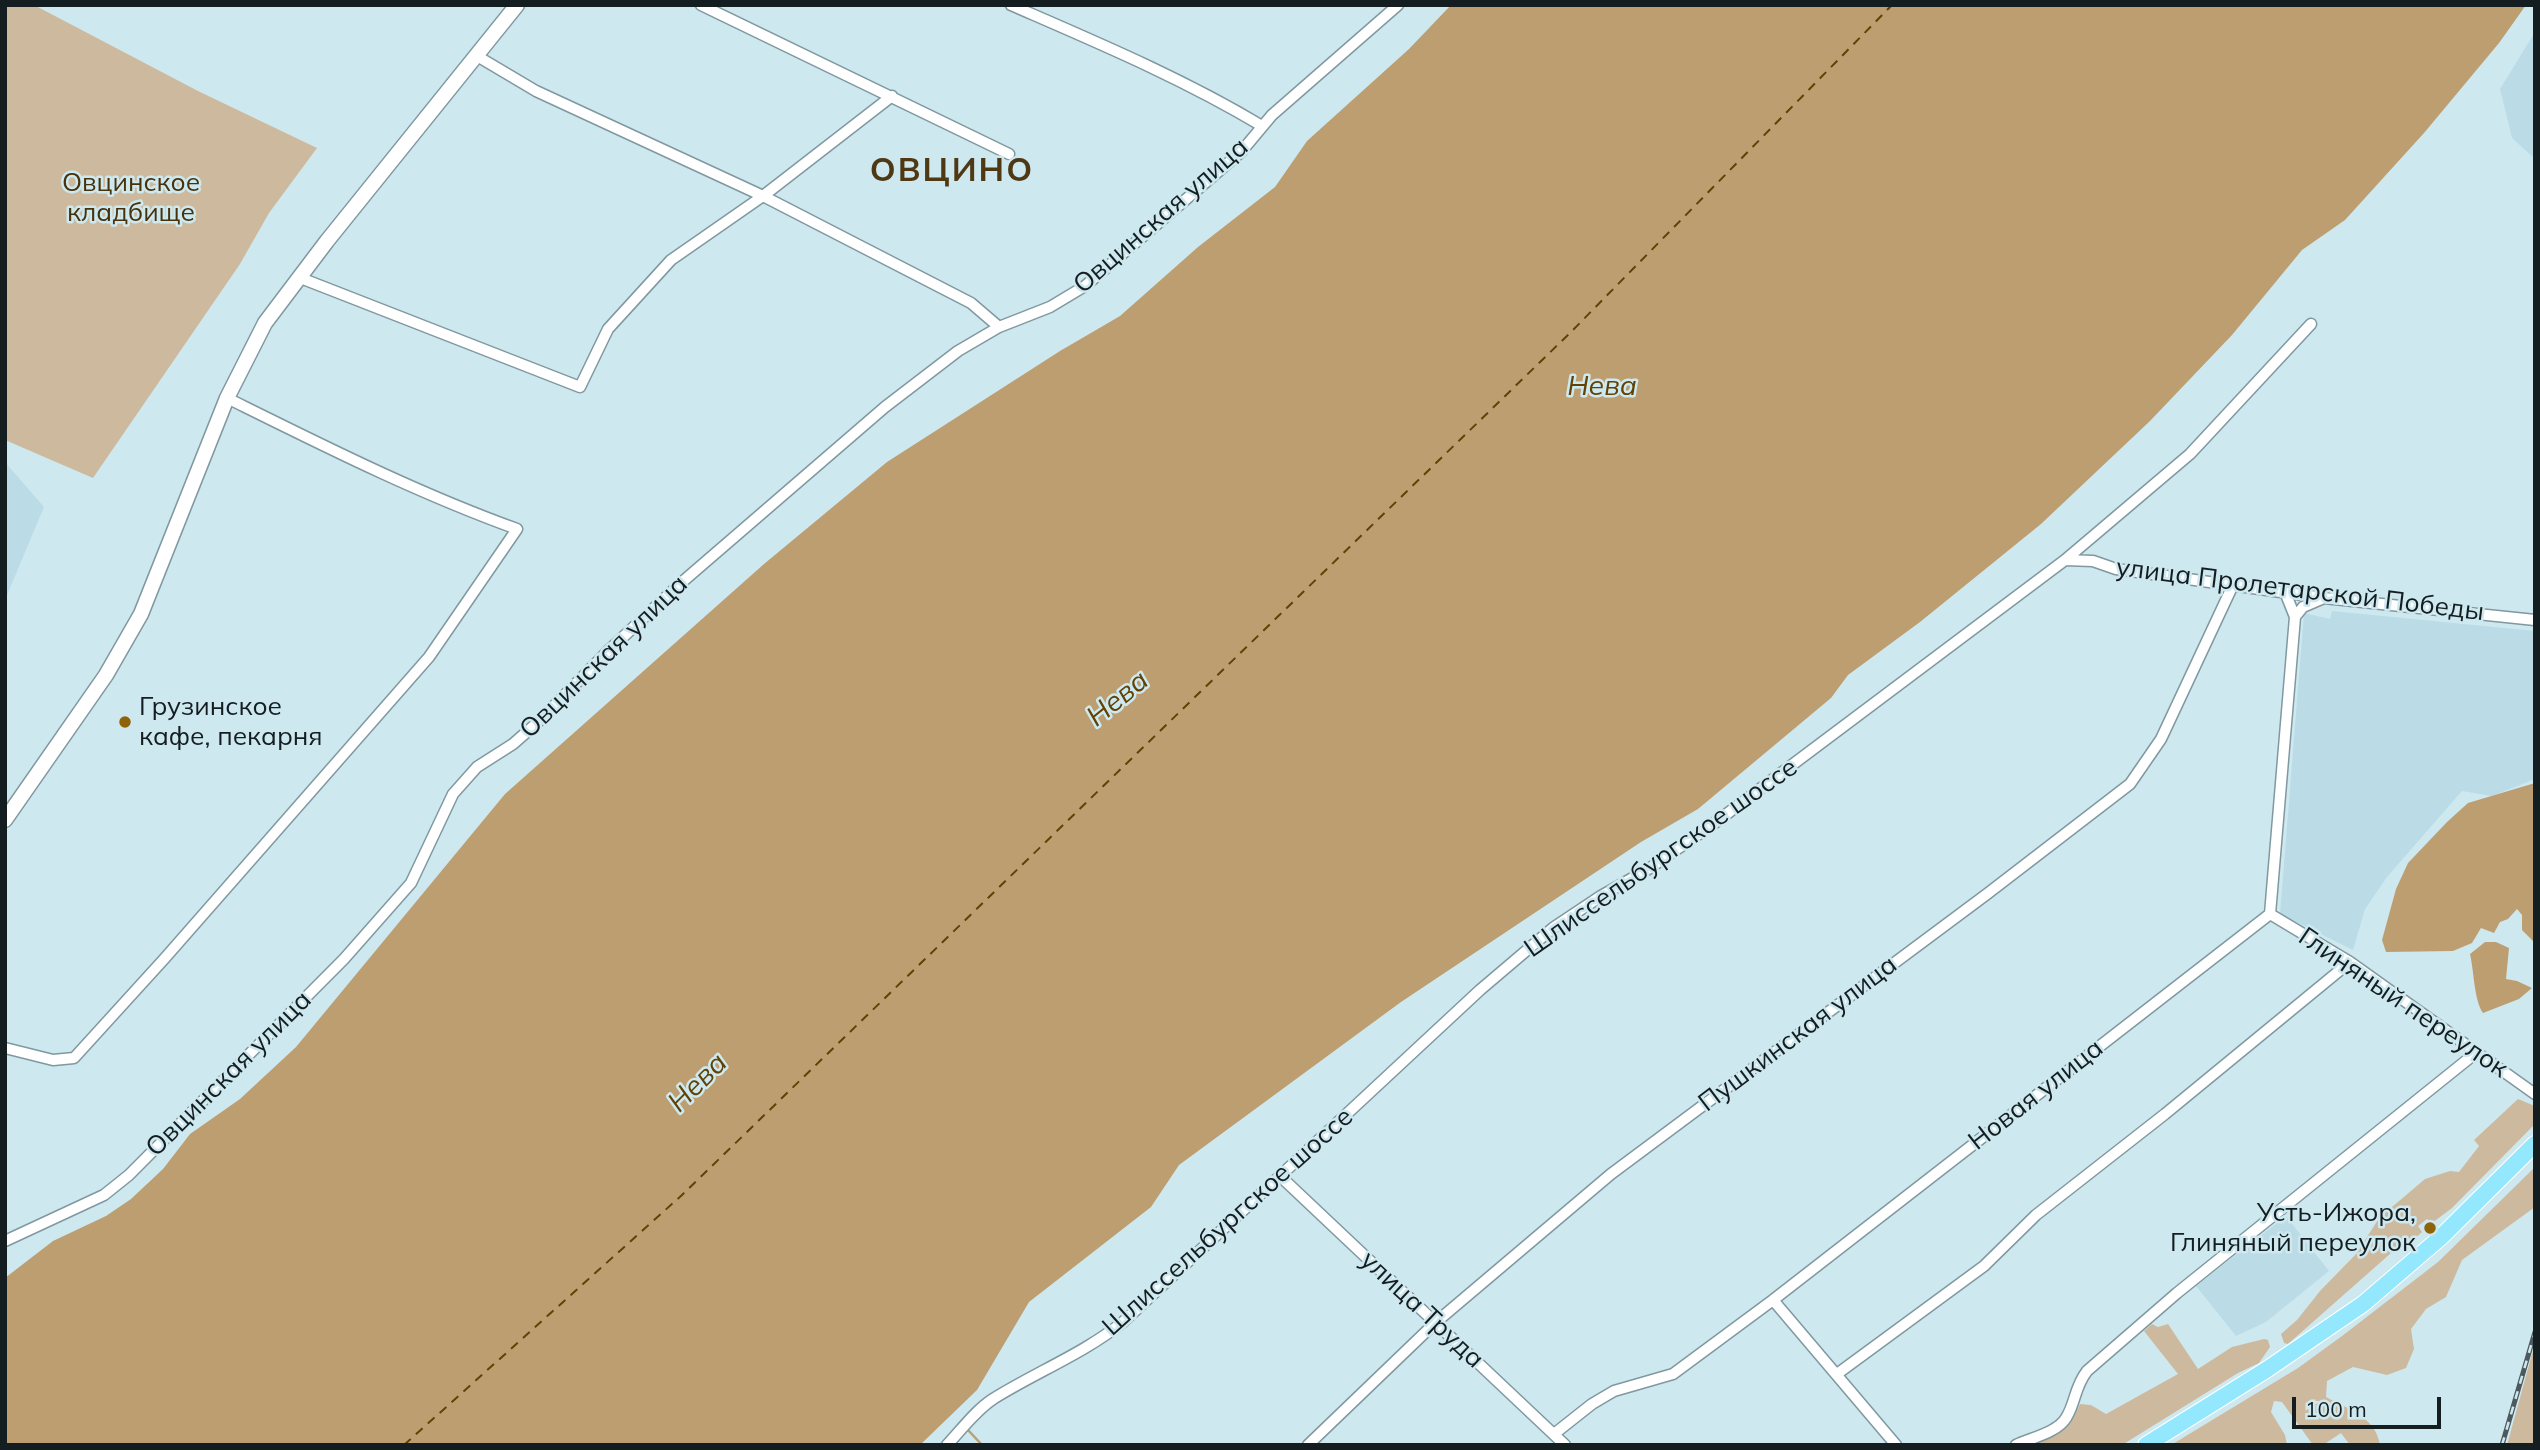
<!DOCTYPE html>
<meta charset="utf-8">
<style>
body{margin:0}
#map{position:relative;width:2540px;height:1450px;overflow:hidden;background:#cee8f0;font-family:Mulish,sans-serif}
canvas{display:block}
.frame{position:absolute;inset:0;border:7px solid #141d20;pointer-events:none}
.scale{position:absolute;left:2292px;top:1397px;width:149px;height:32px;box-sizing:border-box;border:4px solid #141d20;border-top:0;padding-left:9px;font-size:21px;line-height:24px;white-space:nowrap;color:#141d20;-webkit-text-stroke:5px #cee8f0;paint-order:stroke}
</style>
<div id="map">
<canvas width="2540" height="1450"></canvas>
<div class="frame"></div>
<div class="scale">100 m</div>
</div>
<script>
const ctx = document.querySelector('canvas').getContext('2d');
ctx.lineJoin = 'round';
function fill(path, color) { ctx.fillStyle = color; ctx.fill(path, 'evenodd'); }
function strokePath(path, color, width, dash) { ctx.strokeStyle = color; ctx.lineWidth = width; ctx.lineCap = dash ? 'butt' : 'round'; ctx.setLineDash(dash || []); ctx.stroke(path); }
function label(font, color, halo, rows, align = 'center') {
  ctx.font = font + ' Mulish,sans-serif'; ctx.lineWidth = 5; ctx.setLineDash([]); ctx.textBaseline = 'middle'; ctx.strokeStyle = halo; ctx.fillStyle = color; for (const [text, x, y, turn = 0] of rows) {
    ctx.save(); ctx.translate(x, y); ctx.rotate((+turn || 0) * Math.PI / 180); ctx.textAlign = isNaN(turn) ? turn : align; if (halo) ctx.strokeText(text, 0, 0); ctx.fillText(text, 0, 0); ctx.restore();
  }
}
const built = new Path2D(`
 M2535,32V159L2512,138L2500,89Z
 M5,462L44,507L5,600Z
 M2332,611L2535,631V779L2492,796L2462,791L2387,877L2365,909L2353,950L2280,914L2304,613L2330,619Z
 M2286,1216L2329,1271L2266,1322L2236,1336L2196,1286Z`);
const green = new Path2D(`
 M5,5H34L198,91L317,148L269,213L240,264L93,478L5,440Z
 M2518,1099L2535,1106V1124L2532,1127L2452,1208L2432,1223L2427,1219L2418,1226L2422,1232L2409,1244L2399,1246L2288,1344L2284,1343L2281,1334L2297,1320L2320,1291L2357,1253L2379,1218L2425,1179L2450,1171L2459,1172L2479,1146L2474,1140Z
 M2535,1167V1207L2462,1260L2446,1297L2426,1309L2411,1329L2414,1349L2406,1368L2387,1375L2353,1367L2327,1381L2326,1397C2348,1409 2376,1417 2380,1445H2350L2341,1433L2323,1445H2313L2282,1402L2274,1401L2271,1412L2285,1435L2287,1445H2171L2298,1368L2342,1336L2438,1262Z
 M2152,1324L2158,1327L2168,1324L2198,1369L2232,1347L2264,1339L2268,1340L2270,1347L2259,1363L2238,1373L2122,1445H2027L2061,1429L2072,1419L2080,1404L2091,1405L2106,1414L2178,1374L2144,1331Z
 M2535,1343V1445H2507Z`);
const water = new Path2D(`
 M1451,5H2526L2499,43L2424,133L2345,220L2302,250L2232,335L2150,421L2041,524L1920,622L1848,675L1831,698L1698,809L1641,842L1401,1002L1179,1165L1151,1207L1029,1302L977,1390L920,1445H5V1278L53,1241L106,1216L131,1199L163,1169L190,1134L240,1099L296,1047L505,794L764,564L887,462L1060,351L1120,316L1198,247L1275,187L1307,141L1409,49Z
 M2535,783V943L2522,930V915L2517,909L2508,919L2500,922L2494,933L2481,928L2472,943L2453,951L2386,952L2382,940L2396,889L2408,863L2447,822L2468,803Z
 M2485,942H2496L2509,948L2506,979L2517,981L2532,988L2519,999L2483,1013C2474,1000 2474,971 2470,954Z`);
const stream = new Path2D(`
 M968,1430L982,1445`);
const ferry = new Path2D(`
 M404,1445L682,1195L1571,332L1892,5`);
const minor = new Path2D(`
 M701,5L1009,154
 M1011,5C1096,42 1182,78 1262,126
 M477,56L536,91L763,196L971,303L999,327
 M298,277L580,387L608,329L671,260L763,196L892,96
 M2065,560L2093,561L2116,569L2324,598L2535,620
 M2295,617L2303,607L2324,598
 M2270,914L2350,962L2535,1094
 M5,1048L53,1060L74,1058L165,958L429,657L517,529C417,493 322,445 227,398
 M1280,1176L1565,1445
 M5,1241L104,1195L129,1175L344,959L411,883L453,794L477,767L513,744L537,723L608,651L681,583L885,407L958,351L999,327L1050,307L1085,286L1241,152L1272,115L1398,5
 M1773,1300L1896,1445
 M1837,1374L1984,1266L2036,1215L2165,1114L2350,962
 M1554,1434L1592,1404L1614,1391L1673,1374L1773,1300L2270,914L2295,617L2285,592
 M947,1445C962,1429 975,1411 993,1399C1036,1372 1083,1354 1123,1322L1480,990L1553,928L1601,896L1650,868L1712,825L2065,560L2190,454L2311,324
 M1308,1445L1435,1323L1611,1174L1987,894L2130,784L2161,739L2233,585
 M2016,1445C2031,1438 2058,1432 2066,1418C2076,1402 2074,1388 2087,1371L2177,1293L2477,1052`);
const secondary = new Path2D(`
 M5,820L106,675L141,614L227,398L265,323L327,241L517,5`);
const primary = new Path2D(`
 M2146,1445L2266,1370L2363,1304L2440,1238L2535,1144`);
const rail = new Path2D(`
 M2502,1445L2535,1332`);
const markers = [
 [125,722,7,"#8f630a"],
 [2430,1228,7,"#8f630a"]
];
const parkNames = [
 ["Овцинское",131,183],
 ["кладбище",131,213]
];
const streetNames = [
 ["Овцинская улица",1161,216,-41],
 ["улица Пролетарской Победы",2300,590,7],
 ["Овцинская улица",604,657,-44],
 ["Шлиссельбургское шоссе",1661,858,-35],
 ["Глиняный переулок",2403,1003,34],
 ["Пушкинская улица",1798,1034,-37],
 ["Овцинская улица",229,1074,-45],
 ["Новая улица",2036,1095,-38],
 ["Шлиссельбургское шоссе",1228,1222,-42],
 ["улица Труда",1422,1310,43]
];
const poiNames = [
 ["Грузинское",139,707],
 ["кафе, пекарня",139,737],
 ["Усть-Ижора,",2416,1213,"right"],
 ["Глиняный переулок",2416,1243,"right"]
];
const waterNames = [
 ["Нева",1602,387],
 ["Нева",1118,699,-39],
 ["Нева",698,1083,-45]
];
const districtNames = [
 ["ОВЦИНО",952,171]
];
fill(built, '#bbdce6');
fill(green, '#cdba9e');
fill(water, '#bd9e70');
strokePath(stream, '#bd9e70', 2.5);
strokePath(ferry, '#614204', 2, [9, 7]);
strokePath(minor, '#80989f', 13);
strokePath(secondary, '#80989f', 17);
strokePath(primary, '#fff', 18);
strokePath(minor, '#fff', 10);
strokePath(secondary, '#fff', 14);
strokePath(primary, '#94e8fd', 16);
strokePath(rail, '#4c5a5e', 5);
strokePath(rail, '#cee8f0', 2.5, [8]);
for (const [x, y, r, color] of markers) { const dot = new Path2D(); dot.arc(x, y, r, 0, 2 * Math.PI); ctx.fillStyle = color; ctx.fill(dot); strokePath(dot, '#cee8f0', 2.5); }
label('26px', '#48320a', '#cee8f0', parkNames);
label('26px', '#141d20', '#cee8f0', streetNames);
label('26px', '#141d20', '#cee8f0', poiNames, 'left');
label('italic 28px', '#614204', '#cee8f0', waterNames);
ctx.letterSpacing = '2px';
label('bold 33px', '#4f3914', '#cee8f0', districtNames);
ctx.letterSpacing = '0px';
</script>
